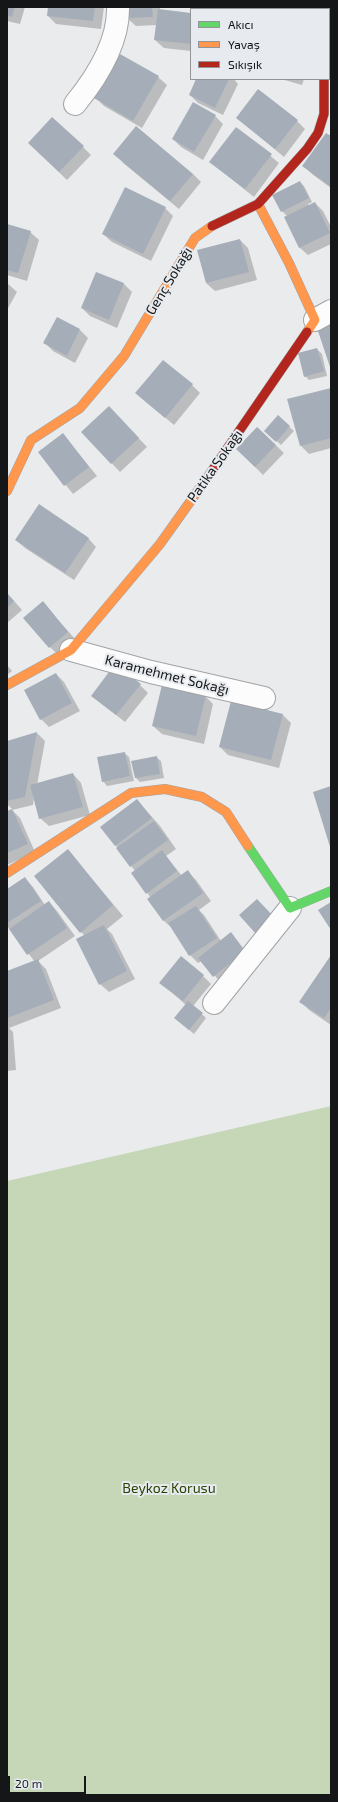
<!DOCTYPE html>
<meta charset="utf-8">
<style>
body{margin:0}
#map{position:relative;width:338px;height:1802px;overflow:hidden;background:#e9ebed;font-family:"Exo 2",sans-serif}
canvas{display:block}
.frame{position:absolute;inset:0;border:8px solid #141617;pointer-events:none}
.legend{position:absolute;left:190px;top:8px;width:140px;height:72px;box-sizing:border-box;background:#e7eaef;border:1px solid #939599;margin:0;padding:5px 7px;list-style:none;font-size:12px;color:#141617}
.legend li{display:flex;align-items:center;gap:8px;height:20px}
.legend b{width:20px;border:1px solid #939599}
.scale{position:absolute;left:8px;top:1776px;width:78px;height:18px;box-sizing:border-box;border:2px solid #141617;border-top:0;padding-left:5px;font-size:12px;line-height:14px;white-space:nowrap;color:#141617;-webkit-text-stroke:3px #e7eaef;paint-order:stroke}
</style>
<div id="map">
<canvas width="338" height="1802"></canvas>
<div class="frame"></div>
<ul class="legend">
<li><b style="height:5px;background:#63d668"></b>Akıcı</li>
<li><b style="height:5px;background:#ff974d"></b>Yavaş</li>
<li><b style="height:5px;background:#b3261e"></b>Sıkışık</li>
</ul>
<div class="scale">20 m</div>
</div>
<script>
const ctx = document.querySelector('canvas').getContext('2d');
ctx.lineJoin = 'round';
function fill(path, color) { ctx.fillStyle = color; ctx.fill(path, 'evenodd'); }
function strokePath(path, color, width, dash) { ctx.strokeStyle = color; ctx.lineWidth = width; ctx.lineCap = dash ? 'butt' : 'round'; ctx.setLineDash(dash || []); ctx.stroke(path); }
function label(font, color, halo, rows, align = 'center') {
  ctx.font = font + ' "Exo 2",sans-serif'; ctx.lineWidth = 4; ctx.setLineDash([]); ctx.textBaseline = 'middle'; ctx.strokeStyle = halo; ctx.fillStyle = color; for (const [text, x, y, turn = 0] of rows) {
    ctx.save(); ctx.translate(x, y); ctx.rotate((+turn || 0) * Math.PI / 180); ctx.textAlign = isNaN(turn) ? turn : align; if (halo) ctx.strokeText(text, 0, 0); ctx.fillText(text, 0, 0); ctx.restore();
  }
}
const green = new Path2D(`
 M331,1106V1795H7V1181Z`);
const shadow = new Path2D(`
 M7,7H25L20,24L7,21Z
 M49,7H104L101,29L56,24L48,16Z
 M127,7H160V10L191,14V51L164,48L155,40L157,25L136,26L127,18Z
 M240,7H288V9H242Z
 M158,77L167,85L142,128L104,106L96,98Z
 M197,79H234L238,84L223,115L198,103L190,95Z
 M281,79H304L302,85Z
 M215,116L223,124L203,160L181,147L173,139Z
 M237,118L297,121L305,129L284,157Z
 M236,128L279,163L254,197L210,162Z
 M331,138V188L312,174L304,166Z
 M83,147L91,155L67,180L37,151Z
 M122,162L193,174L201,182L179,209Z
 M300,182L304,186L312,202L308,204L309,206L315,203L323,211L331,227V244L308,255L299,247L287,216L282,211Z
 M165,208L173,216L151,261L112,242L103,234Z
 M7,225L30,232L39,240L27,281L7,275Z
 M240,240L248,248L257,280L215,291L206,283Z
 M97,273L124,284L132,292L117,328L90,316L82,308Z
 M7,283L17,292L7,310Z
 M58,318L80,330L88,338L75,363L53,351L45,343Z
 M317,349L322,354L327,376L309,380L305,376Z
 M192,385L200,393L174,425L136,393Z
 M331,389V448L309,454L301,446Z
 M117,415L147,447L120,472L82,432Z
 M278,417L294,431L281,445L266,431Z
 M258,428L284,453L263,475L237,449Z
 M63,434L97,476L73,494L39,452Z
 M88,538L96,547L74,580L25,548L16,540Z
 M7,593L22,610L7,623Z
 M43,603L76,640L58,655L50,647Z
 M7,665L12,671L7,675Z
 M56,674L64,682L80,711L49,727L41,719Z
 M140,685L148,693L125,722L92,696Z
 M205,696L213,704L204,744L162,734L153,726Z
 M283,715L291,723L279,768L228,755L220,747Z
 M37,733L45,741L37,785L73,774L81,783L90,815L49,826L40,818L34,797L33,805L12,810L20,818L35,852L7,865V812L13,810L7,804V742Z
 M124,753L129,757L134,781L107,786L103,781Z
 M156,757L161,761L164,778L140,782L136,778Z
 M137,800L160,826L176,849L166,856L182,876L188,872L196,880L211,901L199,910L204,915L221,941L231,934L253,960L222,984L202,961L198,963L190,955L172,928L163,920L135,871L102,827Z
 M68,850L123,916L107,929L112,934L135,979L109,992L100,984L85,936L81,932Z
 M25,878L33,887L45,905L49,902L57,911L75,936L38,961L46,969L61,1008L9,1028L13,1032L16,1070L7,1071V973L35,962L7,926V890Z
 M331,956V1025L309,1010L301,1002Z
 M203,976L211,984L193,1006L206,1018L194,1034L175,1018L186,1005L161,983Z`);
const building = new Path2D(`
 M7,7H15L12,17L7,15Z
 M48,7H95L93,21L47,16Z
 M126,7H152L153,17L126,18Z
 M158,9L191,13V44L154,40Z
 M120,54L159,76L133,121L94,98Z
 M196,79H229L215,108L189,95Z
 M258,89L298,120L275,149L236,118Z
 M193,102L216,115L194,152L172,139Z
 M52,117L84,146L59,172L28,143Z
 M136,126L193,174L170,201L113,154Z
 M236,127L272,154L245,189L209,162Z
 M326,133L331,136V187L302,166Z
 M300,181L309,198L281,212L272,195Z
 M125,187L166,207L143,254L102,234Z
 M315,202L330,233L299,248L284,217Z
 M7,224L31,231L18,273L7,270Z
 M240,239L249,272L206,283L197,250Z
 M96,272L124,283L109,320L81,308Z
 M57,317L80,329L67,356L43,343Z
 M331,323V370L317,328Z
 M317,348L324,371L304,377L298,353Z
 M163,360L193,384L165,418L135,393Z
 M331,388V438L300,446L287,399Z
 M109,406L139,438L111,464L81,432Z
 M278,415L290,426L276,442L264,431Z
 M257,427L276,445L255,467L236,449Z
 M63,433L89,467L64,486L38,452Z
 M39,504L89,538L65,573L15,540Z
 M7,593L14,601L7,608Z
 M43,601L68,632L49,648L23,618Z
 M115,664L141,684L116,715L91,696Z
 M56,673L72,703L40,720L24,690Z
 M162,685L206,695L196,736L152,726Z
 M231,701L283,714L271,760L219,747Z
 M37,732L25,797L7,801V741Z
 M125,752L130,776L102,782L97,757Z
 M157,756L160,774L135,778L131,761Z
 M73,773L83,807L39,819L30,785Z
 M331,786V850L313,792Z
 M137,799L152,818L115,846L100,827Z
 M12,809L28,844L7,853V811Z
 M154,821L168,840L130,867L116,848Z
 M68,849L113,905L80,933L34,876Z
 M162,850L177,871L146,894L131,873Z
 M188,870L203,893L163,921L147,899Z
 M25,877L41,901L7,923V889Z
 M257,899L275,918L257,935L239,915Z
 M49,901L67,928L27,955L9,929Z
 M331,902V930L318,910Z
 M196,906L217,938L189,956L168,923Z
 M104,925L127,971L99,985L76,939Z
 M231,932L245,951L213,977L198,958Z
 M331,955V1008L324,1018L299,1002Z
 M181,956L204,975L183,1001L159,983Z
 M38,959L54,1000L7,1018V971Z
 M188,1001L203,1013L189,1030L174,1018Z`);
const street = new Path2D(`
 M324,7V9
 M75,104C97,77 119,43 118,7
 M315,320L331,311
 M71,650L151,672L264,698
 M214,1003L290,908`);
const fast = new Path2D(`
 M248,846L290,908L331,891`);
const slow = new Path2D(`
 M258,204L289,263L315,320L307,332
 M7,491L31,440L80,408L124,356L195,238L212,226
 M7,685L71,650L160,544L207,478
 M7,873L131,793L165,789L202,797L226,812L248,846`);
const jam = new Path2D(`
 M212,226L258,204L307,149L318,133L324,114V79
 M207,478L307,332`);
const streetNames = [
 ["Genç Sokağı",169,281,-59],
 ["Patika Sokağı",215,466,-55],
 ["Karamehmet Sokağı",167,675,14]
];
const parkNames = [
 ["Beykoz Korusu",169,1488]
];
fill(green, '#c6d7b8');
fill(shadow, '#0003');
fill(building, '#a5adb8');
strokePath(street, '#a2a3a5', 24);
strokePath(fast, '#a2a3a5', 10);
strokePath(slow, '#a2a3a5', 10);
strokePath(jam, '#a2a3a5', 10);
strokePath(street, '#fcfcfc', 22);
strokePath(fast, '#63d668', 9);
strokePath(slow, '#ff974d', 9);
strokePath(jam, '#b3261e', 9);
label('14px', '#141617', '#e7eaef', streetNames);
label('14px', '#294300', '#e7eaef', parkNames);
</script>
